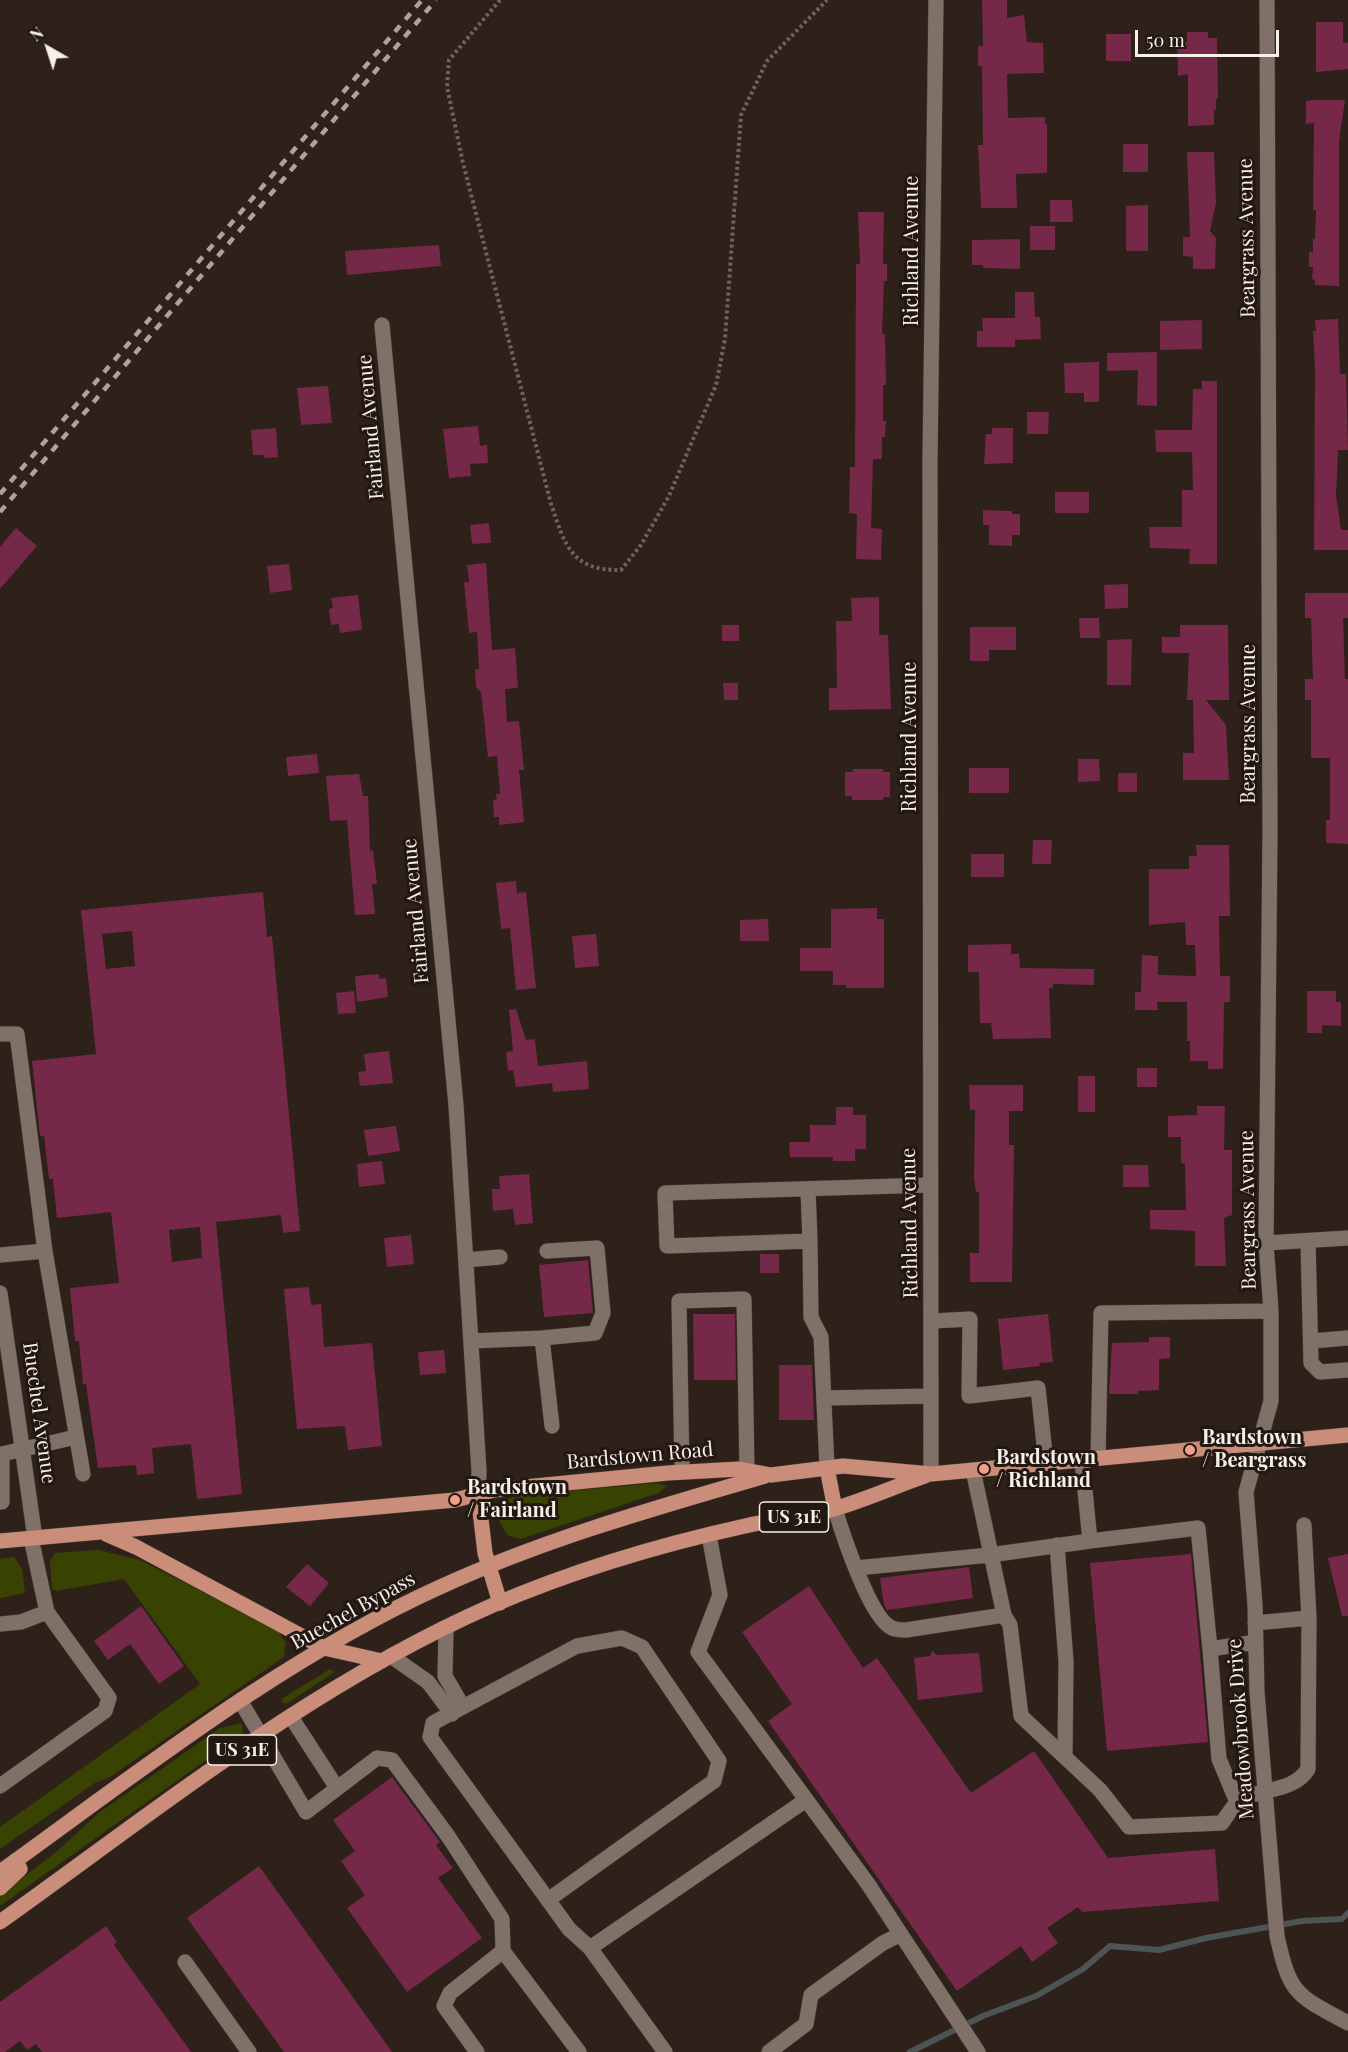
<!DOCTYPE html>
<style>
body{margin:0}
#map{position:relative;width:1348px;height:2052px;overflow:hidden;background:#2d211a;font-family:"Playfair Display",serif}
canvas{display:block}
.north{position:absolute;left:18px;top:18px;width:60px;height:60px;-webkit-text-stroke:4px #231811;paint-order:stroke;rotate:321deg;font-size:16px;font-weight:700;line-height:24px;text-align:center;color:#f7efea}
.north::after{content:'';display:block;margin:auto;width:21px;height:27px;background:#f7efea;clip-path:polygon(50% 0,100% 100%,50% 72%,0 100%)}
.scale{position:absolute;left:1135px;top:30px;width:144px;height:27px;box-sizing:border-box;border:3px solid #f7efea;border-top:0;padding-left:8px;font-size:18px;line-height:21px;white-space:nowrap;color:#f7efea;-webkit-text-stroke:4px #231811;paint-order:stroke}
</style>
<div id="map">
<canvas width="1348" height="2052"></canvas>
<div class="north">N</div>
<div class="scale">50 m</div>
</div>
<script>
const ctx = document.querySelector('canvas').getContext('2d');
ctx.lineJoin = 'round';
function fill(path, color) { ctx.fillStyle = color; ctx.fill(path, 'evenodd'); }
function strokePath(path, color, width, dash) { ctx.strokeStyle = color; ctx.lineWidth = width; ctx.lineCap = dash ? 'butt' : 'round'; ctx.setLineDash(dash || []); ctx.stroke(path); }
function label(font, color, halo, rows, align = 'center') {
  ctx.font = font + ' "Playfair Display",serif'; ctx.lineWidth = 6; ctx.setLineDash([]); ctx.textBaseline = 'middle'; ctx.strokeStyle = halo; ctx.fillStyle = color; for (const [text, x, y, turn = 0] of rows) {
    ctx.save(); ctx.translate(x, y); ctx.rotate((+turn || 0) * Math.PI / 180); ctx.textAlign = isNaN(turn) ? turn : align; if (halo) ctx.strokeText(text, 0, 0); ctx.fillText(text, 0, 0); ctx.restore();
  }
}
const green = new Path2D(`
 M656,1483L667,1486L658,1493L521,1539L507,1535L498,1519L499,1503L515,1496Z
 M99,1550L140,1560L277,1630L286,1643L284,1657L110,1777L95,1783L0,1849V1827L200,1684L124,1579L56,1591L52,1589L50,1562L54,1553Z
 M14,1557L22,1569L25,1593L0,1598V1559Z
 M330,1669L335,1672L286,1704L282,1702L283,1698Z
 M242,1723L243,1734L0,1906V1895L56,1852L100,1812L220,1728Z`);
const stream = new Path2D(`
 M910,2052L983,2016L1036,1996L1083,1969L1110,1946L1159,1950L1206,1938L1302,1921L1342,1919L1348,1913`);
const building = new Path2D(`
 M982,0H1007V18L1024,15L1027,42L1043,43L1044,73L1007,74L1008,118L1045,117V124H1047V173L1016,174L1017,208H981L978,145H983L982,66H978V46H983Z
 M1316,22H1343V42L1348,43V69L1316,72Z
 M1187,32H1208V38H1217L1218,99H1216V110H1214V125L1188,126V74L1178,76L1177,42H1187Z
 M1106,34H1131V61H1106Z
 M1312,100H1345L1339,142V286L1315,285V280L1312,279L1313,267H1309V252H1313V239H1315L1316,210H1313L1314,123L1306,124V101Z
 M1123,144H1148V172H1123Z
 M1187,152H1214L1216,203L1210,231L1216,238L1215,269H1193V257L1183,256V237H1190Z
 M1050,200H1072L1073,222H1050Z
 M1148,205V251H1126V206Z
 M858,212H884L883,264H887V281H884L882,334H885L886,385H883V421H886L885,437H882V459H873L871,528L882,529L881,560L856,559L857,514L849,513L850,467H855L856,264H860Z
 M1030,226H1055V250H1030Z
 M1020,239V269L983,268V265H972V240Z
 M439,245L441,266L347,275L345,251Z
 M1015,292H1034L1035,317H1040L1041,339L1015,340V347H977V331H983L982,318H1015Z
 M1338,319L1340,374H1346L1348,450H1338L1336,495L1341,530H1348V550H1314L1315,368L1313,331H1316L1315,320Z
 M1202,320V349L1160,350V321Z
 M1157,352V406L1137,405L1138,370L1107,371V353Z
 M1099,362V402H1084V393H1065L1064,363Z
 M1202,381H1217V564H1189L1190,549L1150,548L1149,527H1182V490H1193L1192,452H1156L1155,430H1192L1193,389H1202Z
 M328,386L332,423L301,425L297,388Z
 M1027,412H1049L1048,434H1027Z
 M478,426L480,446L487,445L488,463L470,464L471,476L449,478L443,429Z
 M276,428L278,457L264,458V455H253L251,430Z
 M992,428H1013V463L984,464L986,434H992Z
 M1055,492H1089V513H1055Z
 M983,510L1012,511V514H1020V535H1012V546L989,545V525H983Z
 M489,523L491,543L472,544L470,525Z
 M16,528L37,546L0,589V547Z
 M486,563L492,650L515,648L518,688L505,689L507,722L519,721L524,770H519L524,822L499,825V817H494L493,800L497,799L496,794H500L497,756L488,757L481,692L476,687L475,669H479L477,632L469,633L464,582H469L467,565Z
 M289,564L292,590L270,593L267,566Z
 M1128,584V608L1105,609L1104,585Z
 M1305,593H1348V618H1343L1345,679H1348V844L1326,843V820H1330V758H1311V700H1305V679H1313L1311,618H1305Z
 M358,595L362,630L340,633L339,624L331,625L329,609L333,608L331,598Z
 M879,597V635H888L891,709L829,710V688H837L836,621H852L851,598Z
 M1079,618H1099L1100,638H1080Z
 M722,625H739V641H722Z
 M1180,625H1228L1229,700H1206L1226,725L1229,780H1183V753H1194L1193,700H1187L1189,653H1162V637H1180Z
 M970,627H1016V650H989V661H970Z
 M1132,639L1131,685H1107V640Z
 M723,683H738V700H724Z
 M317,754L319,773L288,776L286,757Z
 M1078,759H1099L1100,781L1078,782Z
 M969,768H1009V793H969Z
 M853,769H883V772H890V797H884L883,800H852V796H845V772H853Z
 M1118,773H1137V792H1118Z
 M359,774L363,796H368L370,851L373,850L377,884H372L375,914L355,915L347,820L330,821L326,776Z
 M1033,840H1052L1051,864H1032Z
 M1196,845H1229L1230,916H1219L1220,976H1230V1002H1224L1223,1069H1208V1061H1190V1041H1187V1002H1157L1158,1010H1135V992H1141L1142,955L1158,956V975L1196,976L1195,945H1186L1185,922L1149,925V869H1189V856H1197Z
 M971,854H1004V877H971Z
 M516,881L517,893L526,892L536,988L516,990L510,928L501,929L496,883Z
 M263,892L267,937L272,936L300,1231L283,1233L281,1215L216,1222L242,1494L197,1499L191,1444L152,1448L154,1473L137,1475L136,1465L98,1468L86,1384H83L79,1341H75L70,1288L119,1283L111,1212L57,1218L53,1179H49L44,1136H40L32,1061L96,1054L81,910ZM132,931L135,966L106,969L102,934ZM200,1227L202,1258L172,1262L169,1230Z
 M877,908V919H884V988H846V985H833V971H800V948H831V909Z
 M768,919L769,941H740V920Z
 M596,934L599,966L575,968L572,936Z
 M1011,944V954H1019L1020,968L1094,969V985L1053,984V988H1049L1051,1038L993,1039L991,1023H980L979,972H968V945Z
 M379,974V979L386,978L388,997L357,1002L355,976Z
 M354,991L356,1013L338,1014L336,993Z
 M1307,991H1336V1002H1341V1026L1322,1025V1033H1307Z
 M516,1009L526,1040L535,1039L538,1066L587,1061L589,1089L553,1092L552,1083L516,1087L513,1070L508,1071L506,1052L513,1051L509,1010Z
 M389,1051L393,1083L360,1086L358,1072L366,1071L364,1054Z
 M1137,1068H1157V1087H1137Z
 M1078,1076H1095V1112H1078Z
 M969,1085H1023V1111H1009V1145H1014L1012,1282H970V1253H979V1192H976L974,1177L975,1110H970Z
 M1197,1106H1225L1224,1150H1232V1215L1224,1218L1226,1266H1195V1231L1150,1229V1210H1186L1185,1164L1181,1163V1137H1168V1116L1197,1115Z
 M836,1107H853V1115H866V1149H855V1161H833V1157H790L789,1142H810V1125H836Z
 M396,1126L400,1151L368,1156L364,1130Z
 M382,1161L385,1184L359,1187L357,1164Z
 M1123,1165H1148L1149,1187H1123Z
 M529,1174L533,1223L515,1225L513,1209L493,1211L492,1189H500L499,1176Z
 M411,1235L414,1264L387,1267L384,1238Z
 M760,1254H779V1273H760Z
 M588,1260L593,1313L544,1317L539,1265Z
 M309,1287L311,1305L321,1304L324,1347L372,1343L382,1446L348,1450L345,1426L297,1429L284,1289Z
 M693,1314H735L736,1380H694Z
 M1048,1314L1053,1362L1039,1363L1040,1366L1003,1370L998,1319Z
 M1149,1337H1170V1358L1159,1359V1390L1138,1391V1394H1109L1112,1343L1149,1342Z
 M444,1350L446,1373L420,1375L418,1352Z
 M779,1365H812L814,1420H779Z
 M1191,1554L1208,1742L1107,1751L1090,1563Z
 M1348,1554V1616H1342L1328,1558Z
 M307,1564L329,1583L310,1606L286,1587Z
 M969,1567L973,1598L887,1610L884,1605L880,1578Z
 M809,1586L863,1668L877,1658L971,1793L1034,1751L1108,1858L1215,1849L1219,1901L1082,1912L1078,1907L1047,1928L1058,1943L1032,1962L1021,1946L957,1991L768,1721L792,1704L742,1632Z
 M141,1606L184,1666L159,1684L130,1644L108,1660L94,1641Z
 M932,1651L937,1655L979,1653L983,1692L918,1700L914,1658L930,1656Z
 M392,1777L440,1842L436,1845L453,1868L438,1878L482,1938L407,1992L347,1908L365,1895L341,1861L355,1851L333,1820Z
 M259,1866L392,2052H284L187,1918Z
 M106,1926L117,1942L114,1945L191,2052H42L36,2044L27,2050L20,2041L5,2052H0V2002Z`);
const path = new Path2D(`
 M500,0L449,60L447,87L463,163L551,504C565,545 571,571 621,570L641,545L669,496L716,385L725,339L741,115L767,61L827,0`);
const minor = new Path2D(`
 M1267,0L1270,832L1266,1243L1271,1311V1401L1246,1492L1255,1605L1257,1692L1277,1936C1290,1995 1296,1995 1348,2023
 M382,325L456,1105L479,1471L478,1494
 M0,1034H17L45,1251L0,1255
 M808,1190L810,1241
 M1308,1241L1311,1363L1320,1372L1348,1370
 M1266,1243L1348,1238
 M45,1251L83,1474
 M466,1260L500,1257
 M0,1293L35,1538
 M933,1321L970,1319L969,1396L1038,1388L1046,1463
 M542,1338L595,1333L603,1313L597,1248L547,1251
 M471,1341L542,1338L552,1426
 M1311,1341L1348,1338
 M825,1398L931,1396
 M1098,1458L1101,1313L1271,1311
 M1082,1460L1090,1541L1198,1528L1210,1649
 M827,1468L821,1337L811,1317L810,1241L667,1246L665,1193L930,1185
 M973,1470L1004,1615
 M682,1472L679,1301L744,1299L747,1470
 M931,1474L930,460L936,0
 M2,1502V1454L76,1437
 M835,1509C842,1532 870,1619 892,1628C896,1630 902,1630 906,1630L1004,1615L1010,1625L1021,1716L1100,1790L1129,1827L1222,1823C1227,1816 1233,1805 1240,1800C1262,1788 1294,1792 1308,1769L1309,1618
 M709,1535L720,1595L698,1652L868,1884L978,2052
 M1057,1545L1066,1661L1065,1756
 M856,1568L990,1555L1090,1541
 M1255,1623L1309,1618L1304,1525
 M0,1624L21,1622L47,1612
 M446,1628L445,1676L463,1707
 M391,1656L428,1682L452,1714
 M241,1702L306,1812L377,1758L392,1760L448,1836L502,1919L503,1951L579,2052
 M291,1717L337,1788
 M0,1786L105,1711L109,1698L47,1612L31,1538
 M1237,1802L1219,1759L1210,1649L1256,1642
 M548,1900L714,1781L719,1761L642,1647L622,1638L577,1646L433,1723L430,1737L569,1929L590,1948
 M185,1962L249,2052
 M477,2052L444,2006L450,1993L503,1951
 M665,2052L590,1948L806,1800
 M769,2052L806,2024L811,1995L883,1943L901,1934`);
const major = new Path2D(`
 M827,1468L835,1509
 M478,1494L485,1553L500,1603
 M106,1534L136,1547L324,1648L382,1661
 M0,1541L455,1500L494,1490L668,1473L739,1469L771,1475L843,1466L931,1474L1348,1435
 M0,1872C139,1772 283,1658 440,1587C545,1539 655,1508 765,1476
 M0,1888L20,1869L16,1860
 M0,1922C157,1810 313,1684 491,1606C572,1571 659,1545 745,1526C775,1519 807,1517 837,1508C867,1499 896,1486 925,1476`);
const rail = new Path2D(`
 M0,494L422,0
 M0,512L436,0`);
const markers = [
 [1190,1450,6,"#f49d8c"],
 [984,1469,6,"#f49d8c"],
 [455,1500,6,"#f49d8c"]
];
const shields = [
 [794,1517,69],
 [242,1750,69]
];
const shieldNames = [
 ["US 31E",794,1517],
 ["US 31E",242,1750]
];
const streetNames = [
 ["Beargrass Avenue",1247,238,-91],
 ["Richland Avenue",912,251,-90],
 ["Fairland Avenue",371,427,-95],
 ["Beargrass Avenue",1249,724,-90],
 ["Richland Avenue",910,737,-90],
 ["Fairland Avenue",416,911,-95],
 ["Beargrass Avenue",1248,1210,-91],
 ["Richland Avenue",910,1223,-91],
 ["Buechel Avenue",39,1413,82],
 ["Bardstown Road",640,1456,-5],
 ["Buechel Bypass",353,1611,-29],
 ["Meadowbrook Drive",1241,1729,-94]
];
const poiNames = [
 ["Bardstown",1202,1438],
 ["/ Beargrass",1202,1461],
 ["Bardstown",996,1458],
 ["/ Richland",996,1481],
 ["Bardstown",467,1488],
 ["/ Fairland",467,1511]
];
fill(green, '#394301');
strokePath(stream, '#4c5454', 6);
fill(building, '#762848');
strokePath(minor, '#473c37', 16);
strokePath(major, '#473c37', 16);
strokePath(path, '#6e645d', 4, [3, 3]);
strokePath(minor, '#7f7168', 15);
strokePath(major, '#c98d7a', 15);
strokePath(rail, '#ada39e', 4.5, [8, 8]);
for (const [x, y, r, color] of markers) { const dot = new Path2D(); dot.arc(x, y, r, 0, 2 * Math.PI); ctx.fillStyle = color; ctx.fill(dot); strokePath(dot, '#231811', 2); }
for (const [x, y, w] of shields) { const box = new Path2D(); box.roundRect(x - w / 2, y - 15, w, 30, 4.5); ctx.fillStyle = '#231811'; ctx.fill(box); strokePath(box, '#f7efea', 1.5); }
label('bold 18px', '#f7efea', null, shieldNames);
label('20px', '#f7efea', '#231811', streetNames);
label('bold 20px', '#f7efea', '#231811', poiNames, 'left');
</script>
